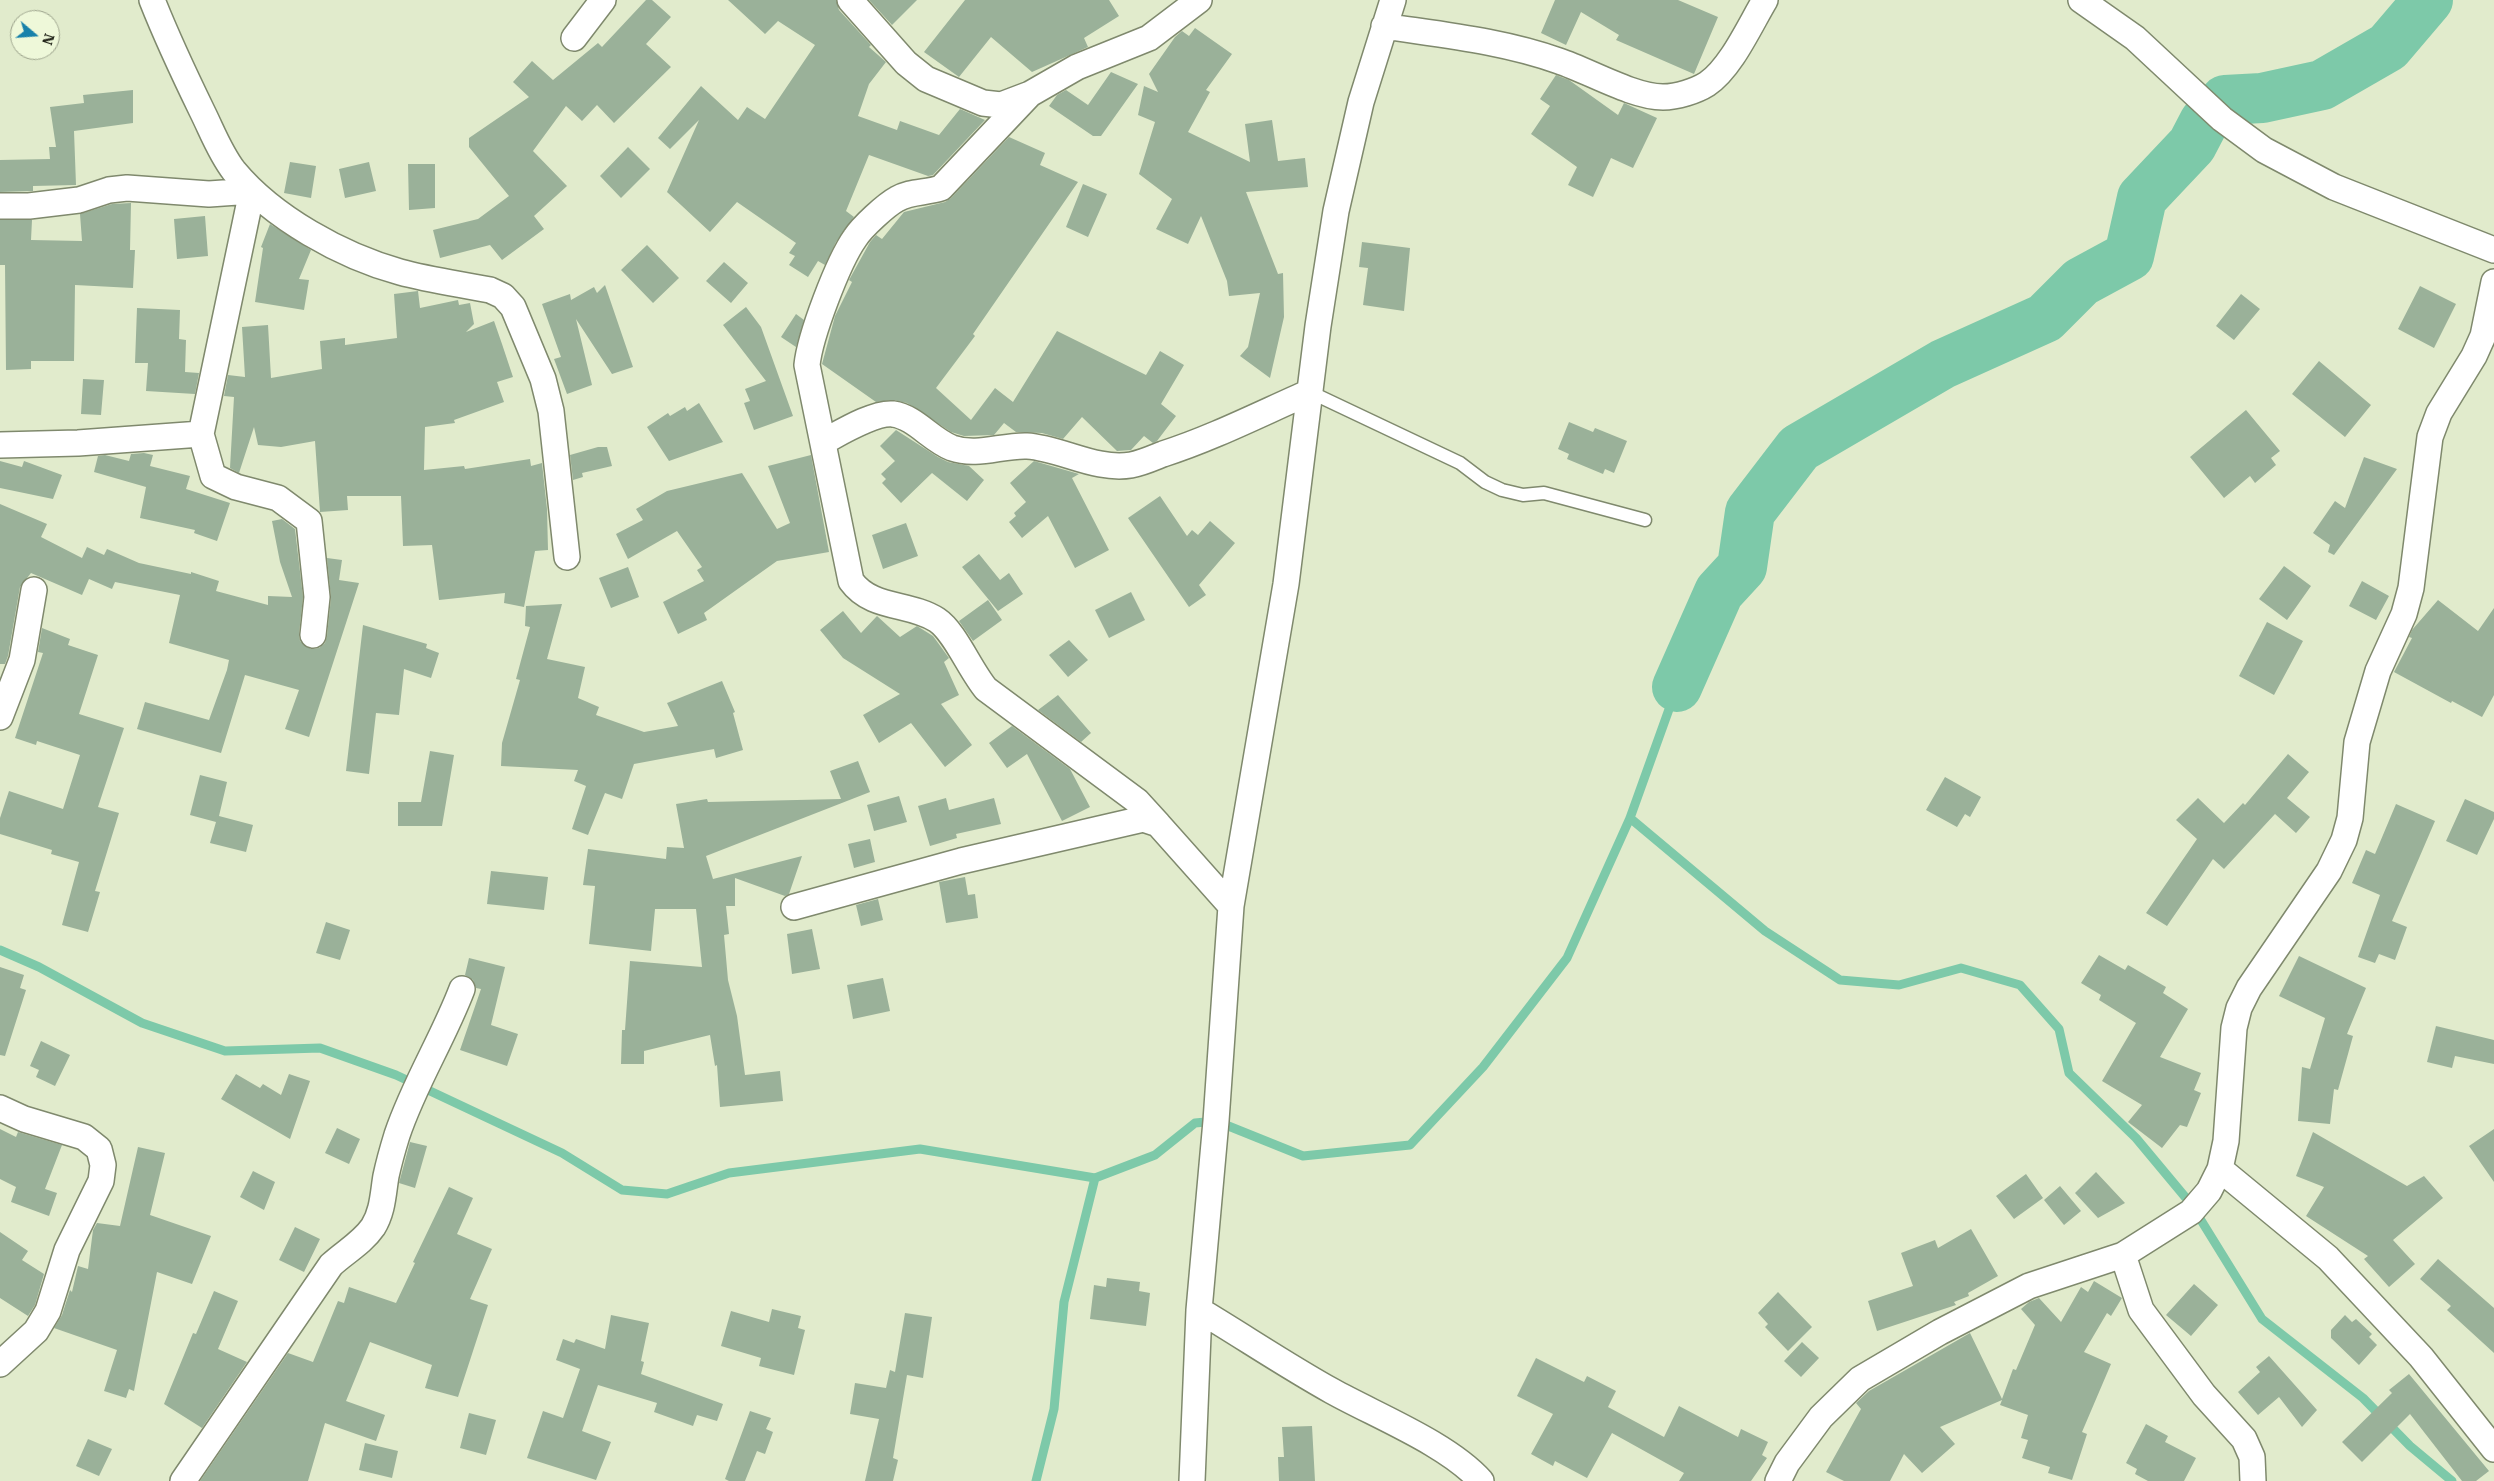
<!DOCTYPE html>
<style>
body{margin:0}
#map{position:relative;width:2494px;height:1481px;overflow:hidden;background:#e1ebcc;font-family:"IBM Plex Serif",serif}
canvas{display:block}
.north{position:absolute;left:10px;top:10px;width:50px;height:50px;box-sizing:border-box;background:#eef8d9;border:1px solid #9ca38c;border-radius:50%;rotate:108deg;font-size:14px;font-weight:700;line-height:20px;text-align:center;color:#202318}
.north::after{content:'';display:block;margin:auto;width:18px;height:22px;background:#1781aa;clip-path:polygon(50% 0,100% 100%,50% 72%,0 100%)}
</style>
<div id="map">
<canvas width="2494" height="1481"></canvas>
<div class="north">N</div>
</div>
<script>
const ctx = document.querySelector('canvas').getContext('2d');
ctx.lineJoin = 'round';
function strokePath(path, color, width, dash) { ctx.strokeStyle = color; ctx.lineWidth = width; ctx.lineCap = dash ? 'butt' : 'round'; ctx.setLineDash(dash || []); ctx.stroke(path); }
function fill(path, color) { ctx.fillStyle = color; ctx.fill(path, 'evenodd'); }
const stream = new Path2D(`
 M1630,818L1765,931L1840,980L1899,985L1961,968L2020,985L2059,1029L2069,1073L2136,1138L2186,1198
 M0,950L39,967L142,1023L225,1051L320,1048L396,1075L562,1153L622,1190L667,1194L729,1173L920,1149L1095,1178L1155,1155L1195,1123L1216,1121L1303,1156L1410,1145L1483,1067L1567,958L1630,818L1677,687
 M2199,1217L2262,1319L2363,1398L2410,1446L2452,1481
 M1036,1481L1054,1409L1064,1302L1095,1178`);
const river = new Path2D(`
 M1677,687L1719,592L1742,567L1750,512L1799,448L1943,364L2045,318L2081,282L2129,256L2142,198L2192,145L2204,122L2225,100L2262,98L2322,85L2388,47L2428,0`);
const building = new Path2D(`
 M646,0H652L671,17L646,44L671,67L614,123L597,105L582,121L566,106L533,151L567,186L534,216L544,229L502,260L490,245L440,258L433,230L478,219L509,196L469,147V138L529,97L513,82L532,61L553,80L598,43L602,47Z
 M728,0H836L839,10L871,45L869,47L886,62L869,84L858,116L897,130L900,121L939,135L960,109L985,120L933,175L928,176L869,155L846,211L854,217L836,242L825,265L818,261L808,277L789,265L795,256L789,253L796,243L737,202L710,232L667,192L699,120L670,149L658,138L701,86L738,120L747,107L765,119L815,45L778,21L765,34Z
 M869,0H917L892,25Z
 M965,0H1109L1119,16L1084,38L1088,47L1032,72L991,37L959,77L924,52Z
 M1555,0H1678L1718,17L1694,74L1616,40L1619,35L1581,12L1566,45L1541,33Z
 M1195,28L1232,54L1206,90L1210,92L1188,132L1250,162L1245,124L1272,120L1278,161L1305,158L1308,187L1246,192L1278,274L1283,273L1284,317L1270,378L1240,356L1248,347L1260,293L1229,296L1227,281L1201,216L1188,244L1156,229L1172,199L1139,174L1155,122L1138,115L1144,86L1158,92L1149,74L1175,37L1182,31L1189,36Z
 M1111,72L1138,84L1101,136H1093L1049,106L1057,95L1066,90L1088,105Z
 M1556,75L1569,80L1618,115L1624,103L1657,118L1633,168L1611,158L1593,197L1568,185L1577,167L1531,134L1550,106L1540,99Z
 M133,90V123L74,131L76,185L33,186V191L0,192V160L50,159L49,147H56L50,107L84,103L83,95Z
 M1009,137L1045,153L1040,165L1078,182L973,334L975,336L936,388L971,420L995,388L1013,402L1057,331L1146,375L1160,351L1184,365L1161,404L1176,416L1157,441L1153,443L1144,436L1131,450L1117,451L1082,417L1063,439L1042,433L1016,432L1004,423L994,435L964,436L951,432L907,403L893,400L876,402L822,364L835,316L852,282L849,280L870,242L876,235L882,239L904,212L945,202L951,198Z
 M628,147L650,169L621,198L600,176Z
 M290,162L316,166L311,198L284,193Z
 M369,162L376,191L345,198L339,169Z
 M408,164H435V208L409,210Z
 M1083,184L1107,194L1088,237L1066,227Z
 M131,203L130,250H135L133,288L75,285L74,361H31V369L6,370L5,265H0V220H32L31,240L82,241L80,214L112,204Z
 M205,216L208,256L177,259L174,219Z
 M270,224L311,250L299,279L309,280L304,310L255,302L263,248L261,247Z
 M1362,242L1410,248L1404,311L1363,305L1368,268L1359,267Z
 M647,245L679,278L653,303L621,270Z
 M724,262L748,283L731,303L706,281Z
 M605,285L633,367L612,374L576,319L592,385L567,394L554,359L561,357L542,304L570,294L571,300L594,287L597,293Z
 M2420,286L2456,304L2434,348L2398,329Z
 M418,291L420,308L458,300L459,305L470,303L474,324L466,332L494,321L502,344L513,377L497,382L504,402L454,420L455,423L425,427L424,470L464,466L465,469L530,459L531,466L542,463L547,509L548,550L535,551L524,607L504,603L505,593L439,600L432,545L403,546L401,496H347L348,510L320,512L315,441L281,447L258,445L254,427L239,473L230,468L234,397L224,396L228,375L245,377L242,327L268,325L271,378L322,369L320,341L345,338V345L397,338L394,294Z
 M2241,294L2260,309L2234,340L2216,326Z
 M746,307L761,327L793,416L754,430L744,403L750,401L745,389L766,381L723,325Z
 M137,308L180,310L179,339L186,340L185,372L199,373L195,394L146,391L148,363H135Z
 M796,314L804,320L796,347L781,337Z
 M2319,361L2371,405L2345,437L2292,394Z
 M83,379L104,380L101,415L81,414Z
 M699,403L723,442L669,461L647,427L668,413L670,416L685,407L687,411Z
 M2246,410L2280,451L2271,458L2276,465L2255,483L2250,476L2224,498L2190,457Z
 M1569,422L1593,432L1595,428L1627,441L1614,473L1605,469L1603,474L1567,459L1569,454L1558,449Z
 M896,430L938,457L948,462L969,466L984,480L967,501L932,473L901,503L882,483L886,479L881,474L895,461L880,446Z
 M598,447H607L612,466L582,473L583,477L573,480L570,455Z
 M144,453L153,455L150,466L190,476L186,489L230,503L217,541L194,533L195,530L140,518L146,487L94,472L98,456L105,455L129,461L131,454Z
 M811,455L829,552L777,561L704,613L707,620L678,634L663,602L704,581L697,570L702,567L677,531L628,559L616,534L643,520L636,509L667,491L742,473L777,529L790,523L768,466Z
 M2364,457L2397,469L2334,555L2328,552L2330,545L2313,533L2335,501L2345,508Z
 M0,461L22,467L24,461L62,475L53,499L0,488Z
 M1034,461L1079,474L1072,478L1109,550L1075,568L1048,516L1022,538L1009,522L1016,516L1014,513L1026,502L1010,483Z
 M1160,496L1187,536L1192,530L1198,535L1210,521L1235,543L1199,585L1206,595L1189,607L1128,518Z
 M0,504L47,524L41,537L82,558L87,547L104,555L107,549L139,563L191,574V572L219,581L216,591L268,605V596L292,597L280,562L272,521L282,519L295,529L303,597L299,634L300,641L311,649L319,648L325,643L327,636L331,598L327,558L342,560L339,580L359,583L309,737L285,729L299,690L245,675L221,753L137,729L145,702L209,720L227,670L229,660L169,643L180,595L115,582L112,589L89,579L82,595L31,573L20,587L8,656L5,664H0Z
 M906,523L918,556L883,569L872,535Z
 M979,554L1000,580L1009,573L1023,594L998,611L962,567Z
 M2284,566L2311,586L2287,620L2259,599Z
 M628,567L639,597L611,608L599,578Z
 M2362,581L2389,596L2376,620L2349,606Z
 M1131,592L1145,620L1109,638L1095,610Z
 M988,600L1002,620L973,641L959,621Z
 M2438,600L2478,631L2494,608V695L2482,717L2452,701L2451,703L2394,672L2412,638L2409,637L2412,630Z
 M562,604L547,659L585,667L578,698L599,707L596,715L644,732L678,726L667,703L722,681L735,712L733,713L743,750L716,758L714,749L634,764L622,799L605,793L588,835L572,829L586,786L574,781L578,770L501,766L502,743L520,680L516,679L530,627L525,626L526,606Z
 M843,611L861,633L877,616L900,637L917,626L933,636L949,658L944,662L959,695L941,704L972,745L945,767L911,723L879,743L863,715L900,694L843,658L820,630Z
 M2267,622L2303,641L2274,695L2239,676Z
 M363,625L427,644L426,648L439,653L431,678L404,669L399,715L376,713L369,774L346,771Z
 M42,628L70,639L68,645L98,655L79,714L124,728L98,807L119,813L95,891L100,892L88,932L62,925L79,862L51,854L52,850L0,834V818L9,791L63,809L80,755L37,741L36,745L15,738L43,653L38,652Z
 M1069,640L1088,660L1068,677L1049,655Z
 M1058,695L1091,733L1081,742L1038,710Z
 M1012,726L1070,769L1090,807L1062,821L1027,754L1007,768L989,743Z
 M430,751L454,755L442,826H398V802H421Z
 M2288,754L2309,772L2287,798L2310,817L2296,833L2275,814L2224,869L2213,859L2167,926L2146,913L2197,839L2176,820L2198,798L2224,823L2243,803L2245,805Z
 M858,761L870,792L706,856L713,879L802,856L789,894L785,896L735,878V906H726L729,934L724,935L728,980L737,1016L745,1075L780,1071L783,1101L720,1107L717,1065L715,1066L710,1035L644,1051V1064H621L622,1030H625L630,961L702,967L696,909H655L651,951L589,944L595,886L583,885L588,849L666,859L667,847L684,848L676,804L707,799L708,802L841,799L830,771Z
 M200,775L227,782L219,816L253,825L246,852L210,843L216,822L190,815Z
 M1945,777L1981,797L1970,817L1965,814L1957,827L1926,810Z
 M899,796L907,822L874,831L867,805Z
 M946,798L949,810L994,798L1001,824L956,834L957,838L930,846L918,806Z
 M2465,799L2494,812V819L2477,855L2446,841Z
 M2396,804L2435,821L2392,921L2407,927L2395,960L2379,954L2375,963L2358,957L2380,895L2352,883L2366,850L2375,854Z
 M870,839L875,862L854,868L848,844Z
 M491,871L548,877L544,910L487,904Z
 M965,877L968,895L975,894L978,918L946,923L939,882Z
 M878,899L883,920L861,926L856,905Z
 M326,922L350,930L340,960L316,953Z
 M812,929L820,969L792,974L787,934Z
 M2099,955L2125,970L2128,965L2166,987L2163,993L2188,1009L2160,1057L2201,1073L2194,1090L2201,1093L2187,1127L2180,1125L2162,1148L2128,1122L2142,1105L2102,1081L2136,1023L2099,1000L2101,995L2081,983Z
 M2299,956L2366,988L2347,1034L2353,1036L2338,1090L2334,1089L2330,1124L2298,1121L2302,1067L2310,1069L2325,1018L2279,996Z
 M469,958L505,967L491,1025L518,1034L507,1066L460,1050L481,989L476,988L473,980L465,975Z
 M0,967L24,975L20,988L26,990L5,1056L0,1055Z
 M883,978L890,1011L853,1019L847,985Z
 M2436,1026L2494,1040V1064L2455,1056L2452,1068L2427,1062Z
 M41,1041L70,1055L55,1086L36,1077L39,1070L30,1066Z
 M236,1074L260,1088L263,1084L281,1095L289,1074L310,1081L290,1139L221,1099Z
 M337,1128L360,1139L349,1164L325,1153Z
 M0,1129L16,1137L18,1132L62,1145L45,1189L57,1193L49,1216L11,1202L16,1187L0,1179Z
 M2494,1129V1182L2469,1146Z
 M2313,1132L2407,1186L2424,1176L2443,1198L2393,1240L2415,1264L2389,1287L2364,1259L2368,1256L2306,1216L2324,1187L2296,1176Z
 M410,1142L427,1146L415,1188L399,1183Z
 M138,1147L165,1153L150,1215L211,1236L192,1284L157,1272L134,1391L129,1389L126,1398L104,1391L117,1350L54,1328L62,1315L70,1290L72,1292L78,1266L88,1269L93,1230L97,1223L120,1226Z
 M253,1171L275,1182L264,1210L240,1197Z
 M2096,1172L2125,1203L2098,1218L2075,1193Z
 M2026,1174L2043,1198L2014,1219L1996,1196Z
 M2060,1186L2081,1211L2064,1225L2044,1200Z
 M449,1187L473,1198L457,1234L492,1249L470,1299L488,1305L458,1397L425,1388L432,1365L370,1342L346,1401L385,1415L376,1441L325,1423L308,1481H200L288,1353L313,1362L338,1301L344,1303L349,1287L396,1303L415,1263L413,1262Z
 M295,1227L320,1239L304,1272L279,1260Z
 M1971,1229L1998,1276L1968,1293L1969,1296L1954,1302L1956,1305L1877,1331L1868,1301L1913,1286L1901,1253L1935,1240L1938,1248Z
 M0,1232L28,1251L22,1260L44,1274L35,1305L28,1316L0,1298Z
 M2438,1259L2494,1308V1353L2447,1310L2451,1306L2420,1279Z
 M1107,1278L1140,1282L1139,1291L1150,1293L1146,1326L1090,1319L1094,1285L1106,1287Z
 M2094,1281L2122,1298L2111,1316L2107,1313L2084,1352L2111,1364L2082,1432L2087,1434L2072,1480L2048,1473L2050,1467L2022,1458L2028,1440L2021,1438L2028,1415L2000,1405L2002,1400L1940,1427L1955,1444L1922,1473L1904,1454L1890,1481H1844L1826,1472L1861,1409L1856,1403L1869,1391L1970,1333L2002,1399L2013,1369L2016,1370L2035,1325L2021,1309L2029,1302L2039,1298L2061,1322L2081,1287L2088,1292Z
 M2194,1284L2218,1305L2191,1336L2166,1315Z
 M214,1291L238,1301L218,1349L247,1362L202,1428L164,1404L193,1333L196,1334Z
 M1778,1292L1812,1327L1788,1351L1765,1327L1768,1324L1758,1313Z
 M772,1309L801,1316L798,1328L805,1330L794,1375L759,1366L761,1358L721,1346L731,1311L769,1322Z
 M905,1313L932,1317L923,1378L907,1375L893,1458L898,1460L893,1481H865L879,1419L850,1414L855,1383L886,1388L890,1370L895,1372Z
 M611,1315L649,1323L641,1361L644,1362L641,1374L723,1404L717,1421L697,1415L693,1426L654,1412L657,1403L598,1385L582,1431L611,1442L596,1480L527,1458L543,1411L563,1418L580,1369L556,1360L563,1339L574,1343L576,1339L605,1349Z
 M2345,1315L2352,1322L2356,1319L2372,1334L2369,1337L2377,1345L2359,1365L2331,1338V1330Z
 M1802,1342L1819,1358L1801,1377L1784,1361Z
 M2269,1356L2317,1410L2302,1427L2279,1397L2258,1415L2238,1392L2260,1372L2256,1367Z
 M1536,1358L1584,1382L1587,1376L1616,1391L1608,1407L1664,1437L1679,1406L1738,1437L1741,1429L1768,1442L1762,1455L1767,1458L1751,1481H1679L1684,1473L1612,1433L1587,1478L1555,1461L1553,1466L1531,1454L1553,1414L1517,1396Z
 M2409,1374L2489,1471L2476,1481H2462L2410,1414L2362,1462L2342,1442L2392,1393L2389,1390Z
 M750,1411L771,1418L766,1429L773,1432L765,1454L757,1451L745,1481H729L725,1479Z
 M469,1413L496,1420L486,1455L460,1448Z
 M2146,1424L2168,1436L2165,1442L2196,1458L2184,1481H2148L2135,1474L2137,1469L2126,1463Z
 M1312,1426L1315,1481H1279L1278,1457H1284L1282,1427Z
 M88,1439L112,1449L99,1476L76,1466Z
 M365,1443L398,1451L392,1478L359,1470Z`);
const lane = new Path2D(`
 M1310,392L1460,463L1485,482L1502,490L1523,495L1544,493L1645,520`);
const street = new Path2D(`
 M152,0C167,38 184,74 202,111C212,131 220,153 234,171C273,218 342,256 400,272C429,280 460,284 490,290L503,296L513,307L543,379L551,411L567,557
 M850,0L906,63L926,79L983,103L1001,105L1030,94L1077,67L1149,38L1199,0
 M2081,0L2135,38L2222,119L2264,150L2334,187L2494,250
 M1384,26C1443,35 1503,41 1559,61C1589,71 1633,97 1663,97C1677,97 1696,91 1707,84C1731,68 1750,25 1765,0
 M574,38L603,0
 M1030,94L941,188C926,193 910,191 897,199C886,205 862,227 855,238C838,262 810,336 807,365L851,581C872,610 909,602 937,620C955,632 970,670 986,689L1137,801L1158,824
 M0,206H29L79,200L109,190L127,188L209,194L252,191L201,434L213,476L236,487L278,498L309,521L317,597L313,635
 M823,442C840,433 874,412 893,414C915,417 931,440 952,448C978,457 1001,445 1027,446C1061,448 1096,471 1131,465C1142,463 1153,458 1163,454C1213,438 1262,413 1310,392
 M0,445L78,443L201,434
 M0,717L22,660L34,590
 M794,907L961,861L1143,819L1158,824L1231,906
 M0,1108L24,1119L84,1137L99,1149L103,1165L101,1181L67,1250L48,1311L36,1331L0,1364
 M2220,1169L2328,1258L2421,1357L2494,1449
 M2123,1255L2141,1310L2204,1395L2244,1439L2252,1457L2253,1481
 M1199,1310C1244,1337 1287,1366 1332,1391C1377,1416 1448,1444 1481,1481
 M183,1481L331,1265C345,1252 362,1243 373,1227C383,1211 383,1193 386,1176C389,1162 393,1148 397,1135C414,1084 443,1039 462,989
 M1192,1481L1199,1310L1216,1121L1231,906L1286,584L1318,326L1336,211L1361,102L1393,0
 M1778,1481L1787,1463L1821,1417L1860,1379L1940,1332L2029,1286L2123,1255L2191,1212L2209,1191L2220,1169L2226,1141L2234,1028L2239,1008L2249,988L2329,871L2344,840L2350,818L2357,742L2378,671L2404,614L2411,588L2430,437L2439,413L2474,356L2483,336L2494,282`);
strokePath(stream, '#7dc9a9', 9);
strokePath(river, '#7dc9a9', 50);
fill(building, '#9ab199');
strokePath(lane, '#7f896d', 15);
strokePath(street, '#7f896d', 28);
strokePath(lane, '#fff', 12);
strokePath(street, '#fff', 25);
</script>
